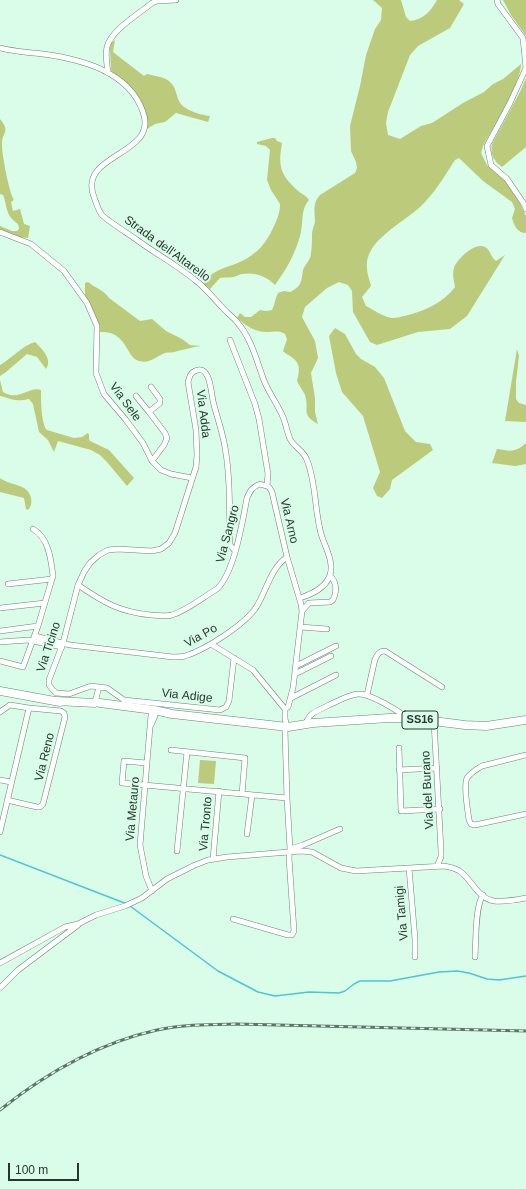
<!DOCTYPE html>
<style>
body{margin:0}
#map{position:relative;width:526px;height:1189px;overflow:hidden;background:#d9fde9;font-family:Arial,sans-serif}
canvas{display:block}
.scale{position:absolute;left:8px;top:1163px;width:71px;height:18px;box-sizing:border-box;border:2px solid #28362f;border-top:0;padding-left:5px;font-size:12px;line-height:14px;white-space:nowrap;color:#28362f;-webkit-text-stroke:3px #d9fde9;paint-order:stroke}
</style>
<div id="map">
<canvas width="526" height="1189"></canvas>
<div class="scale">100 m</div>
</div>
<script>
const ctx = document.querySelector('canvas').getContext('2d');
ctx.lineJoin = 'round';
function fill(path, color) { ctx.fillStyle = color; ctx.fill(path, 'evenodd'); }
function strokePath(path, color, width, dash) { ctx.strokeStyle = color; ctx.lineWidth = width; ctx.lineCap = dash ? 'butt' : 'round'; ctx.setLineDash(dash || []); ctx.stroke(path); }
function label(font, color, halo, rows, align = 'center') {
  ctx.font = font + ' Arial,sans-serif'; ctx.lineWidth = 4; ctx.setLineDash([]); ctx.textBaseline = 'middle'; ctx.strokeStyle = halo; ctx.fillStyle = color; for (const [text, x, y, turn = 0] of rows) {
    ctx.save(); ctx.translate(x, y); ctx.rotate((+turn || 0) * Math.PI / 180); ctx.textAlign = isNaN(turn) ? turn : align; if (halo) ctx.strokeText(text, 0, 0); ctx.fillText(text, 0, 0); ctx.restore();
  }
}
const green = new Path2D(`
 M373,0H401L406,17L410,21C423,20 431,11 437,0H459L464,4L450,28L418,46L410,55L388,112L386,123L388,135L400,139L421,126L432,123L463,103L484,92L493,84L503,79L521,64C522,80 492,130 483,146L481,153L487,165L505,180L517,197L526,216V233C517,233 514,225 512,218L515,209L512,202L483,181L459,158L455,160C444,177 434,194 420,207C403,223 364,241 367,268C367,274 370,281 371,286L362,297L366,306C374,310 383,317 392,318C396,318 400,317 404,316C423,312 443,303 455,287C454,280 452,275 454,268C457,259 475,242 485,247C491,250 490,257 496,261L505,255L467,316L450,329L418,332L377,345L370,342L353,312L352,291L348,285L339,282L327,288L305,307L302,317L315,341L318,358L311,373L315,398V412L318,424C300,414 310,411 305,395C303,390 299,386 297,381C299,373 301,365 294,359C290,355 287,355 283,351L287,339L285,334C279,330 274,332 266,332C255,332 245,325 237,318L240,313L245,317H251L260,310L266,311L272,310C275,304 275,299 278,293L284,291L290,292C302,286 301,282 303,270C305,264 311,260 311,253C312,247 312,240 312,234C312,230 314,226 315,222C315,211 312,204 320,195L355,173L357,168L356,162L351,151L350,126L360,86L366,55L375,29L381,20L382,8Z
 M503,0H526V36L511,15Z
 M115,40L113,52L144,76L147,74C155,76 166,77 171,83C176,88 176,95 179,101C183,110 201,115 210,116L208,122L176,113L165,122L155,124L147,129L146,114L142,104L111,70L110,49L111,43Z
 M526,78V147L502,167C494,161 490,155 492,144L520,92Z
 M0,119C2,121 4,124 5,127C7,132 2,136 2,142C1,150 9,193 14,200L11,202L13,211L20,209L24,224L30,226L28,238L19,237L0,229V226L12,231H17L19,229L18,224C5,215 8,208 3,195L0,194Z
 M272,138H275L277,141L282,143C278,166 280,174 297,190C301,194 306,195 309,200C300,210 304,223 300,236C295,254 286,270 275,285C266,276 255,272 242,274C239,274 236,277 233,277C229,278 225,277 220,278L210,289L204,284C209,270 230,267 242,261C257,254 267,242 273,228C277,220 280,213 280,204L271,190L267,180L270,150L266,146L257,144V142Z
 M88,282C95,288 104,290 109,298L140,321L152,319L166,331L182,339L190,345L201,346C192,347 183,350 174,352C171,353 167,352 165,353C155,357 150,364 139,361C125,357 128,331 100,332L98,322L85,296V283Z
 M335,328L345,334L356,354L361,359L375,367L384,378L405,431L416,442L430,444L433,450L392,480L390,489L382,498L377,496L373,488L380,472L363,416L342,392L336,373L329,336Z
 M35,342C42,349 53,359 46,369L37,357L27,354L6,372L0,376V365C12,358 22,346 35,342Z
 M517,349L519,356L516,382V399L519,403L526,405V422L505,421Z
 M0,380L3,392C20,402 28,386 41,390C41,399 41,424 47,430L74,438L82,437L88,433L89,435V439L90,441L109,450L134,478L127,486L107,462L100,455L91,450L58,441L54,452L48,440L39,432L33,404L29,399C16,402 12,399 0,396Z
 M526,443V464L515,466L492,463L497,449C510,451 515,453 526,443Z
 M0,478C10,486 28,483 31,498C32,503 31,506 28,510L26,509L24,498L0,492Z
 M200,760L216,761L214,784L198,783Z`);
const stream = new Path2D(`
 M0,855L127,904
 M130,906L218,971L258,992L275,996L309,992L339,993L345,991L354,984L360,981H390L439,972L457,971L469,973L487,979L499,980L526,976`);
const minor = new Path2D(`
 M497,0L498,4L523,38L526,68L510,103L487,146L491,165L507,179L524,204L526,209
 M0,48C14,52 29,52 43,54C80,59 129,71 143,112C159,156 77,153 94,197C96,202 98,210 102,215C109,222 129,234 137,240C156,254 177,265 195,280C206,288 214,299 223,308C227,313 233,317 237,322C251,338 256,358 263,378C268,392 277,403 283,417C286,424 287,432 290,439C294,447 304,451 307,460C317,485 314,512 322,537C326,548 334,563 330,575C326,588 312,594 300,598
 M108,73C107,64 105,56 107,47C111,30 139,14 152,3L157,1L176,0
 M0,232L31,244L64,271L87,303L97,326L96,373L104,394L126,420L143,443L152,461L161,470L171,474L192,478
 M230,340L255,404L259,419L268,474L267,486
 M151,387L160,399V403L149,412L165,433L167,438L164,445L152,461
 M136,396L149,412
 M8,584L52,579
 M78,585C103,602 119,612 151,615C158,615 165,617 172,615C188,610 203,597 217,589C235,571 242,523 247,498C250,491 252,487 260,484L269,487L272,492L287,557L301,604L302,611L293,688L288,707L285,709V719L286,722
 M0,608L45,603
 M302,611L309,603L330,602L333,600C337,592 337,582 330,576
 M300,627L327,629
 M0,631L38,626
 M35,636L70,645L173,657C177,657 181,657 185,656C205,650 246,624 257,606C267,589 271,568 287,557
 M0,642L28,640L62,647
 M211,644L253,670L285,709
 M234,658L229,701L226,707L220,710L124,700L107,688L91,686L69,694L56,693L52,689L49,685V680L63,643L78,585L84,572L90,563L99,555L108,550L118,549L152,551L161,549L169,543L175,533L196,467L197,455L196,430L188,382C189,378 190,374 193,372C210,361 211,392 213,401C217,418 224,435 226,454C231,484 229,515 230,545L235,551
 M0,661L23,667L38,626L52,579L53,576C51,560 49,538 33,529
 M296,666L336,646
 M295,674L331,656
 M367,695L375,659C378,654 379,651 385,651L442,687
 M291,698L336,675
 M95,702L99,687
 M0,712L10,705L29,708L0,832
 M151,715L140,845L146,876L152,891
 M307,721C310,712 320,710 329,705C338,701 348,695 358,694C370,693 398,711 408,718
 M434,721L441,851V857L437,866
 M151,725L155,716
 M399,748L401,811L440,809
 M171,750L245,758L242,794
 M526,755L482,766C477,769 471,772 467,778C463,786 468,811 469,820L471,824L475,825L526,814
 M146,763L124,761L122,783L287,798
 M399,770L437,768
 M0,780L11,782
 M7,800L37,807H40L43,804L65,717L64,713L61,711L29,708
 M247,834L252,795
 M290,849L303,845L340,829
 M177,851L187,752
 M213,859L219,791
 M409,868L415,939V957
 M233,919L288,935H292L294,931L289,858L290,849L287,798L285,731L286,726
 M475,957C476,942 475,906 483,895
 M0,963L65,927L78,924L96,915L125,906L142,898L167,879L195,865L208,860L227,857L301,851L312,852L341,868L356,871L444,866C450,867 456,868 461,872C473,882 478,898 494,901C505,902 516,900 526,898
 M0,988L18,970L78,925`);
const primary = new Path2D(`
 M0,691L60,702
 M56,701L95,703L97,702L100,703L154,710L172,714L288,727L313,723L389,718H409L465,725L486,726L526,720`);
const rail = new Path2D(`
 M0,1110C46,1073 99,1043 157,1030C182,1024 210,1025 236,1024L526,1031`);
const shields = [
 [420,720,36]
];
const shieldNames = [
 ["SS16",420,720]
];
const streetNames = [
 ["Strada dell'Altarello",167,249,36],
 ["Via Sele",125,402,54],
 ["Via Adda",203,414,83],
 ["Via Arno",289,521,77],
 ["Via Sangro",228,534,-75],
 ["Via Po",201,636,-29],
 ["Via Ticino",49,647,-72],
 ["Via Adige",187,696,6],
 ["Via Reno",45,757,-76],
 ["Via del Burano",428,790,-93],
 ["Via Metauro",133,809,-85],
 ["Via Tronto",206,824,-85],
 ["Via Tamigi",402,913,-95]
];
fill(green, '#bcca7c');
strokePath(stream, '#4ec5d3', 1.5);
strokePath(minor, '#658674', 6);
strokePath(primary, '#658674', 9);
strokePath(minor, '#fff', 5);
strokePath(primary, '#fff', 8);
strokePath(rail, '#5f7469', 3);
strokePath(rail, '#d9fde9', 1.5, [4.5]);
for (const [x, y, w] of shields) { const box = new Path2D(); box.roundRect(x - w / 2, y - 9, w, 18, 3); ctx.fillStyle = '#d9fde9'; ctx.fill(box); strokePath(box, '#28362f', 1); }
label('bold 11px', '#28362f', null, shieldNames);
label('12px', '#28362f', '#d9fde9', streetNames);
</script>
